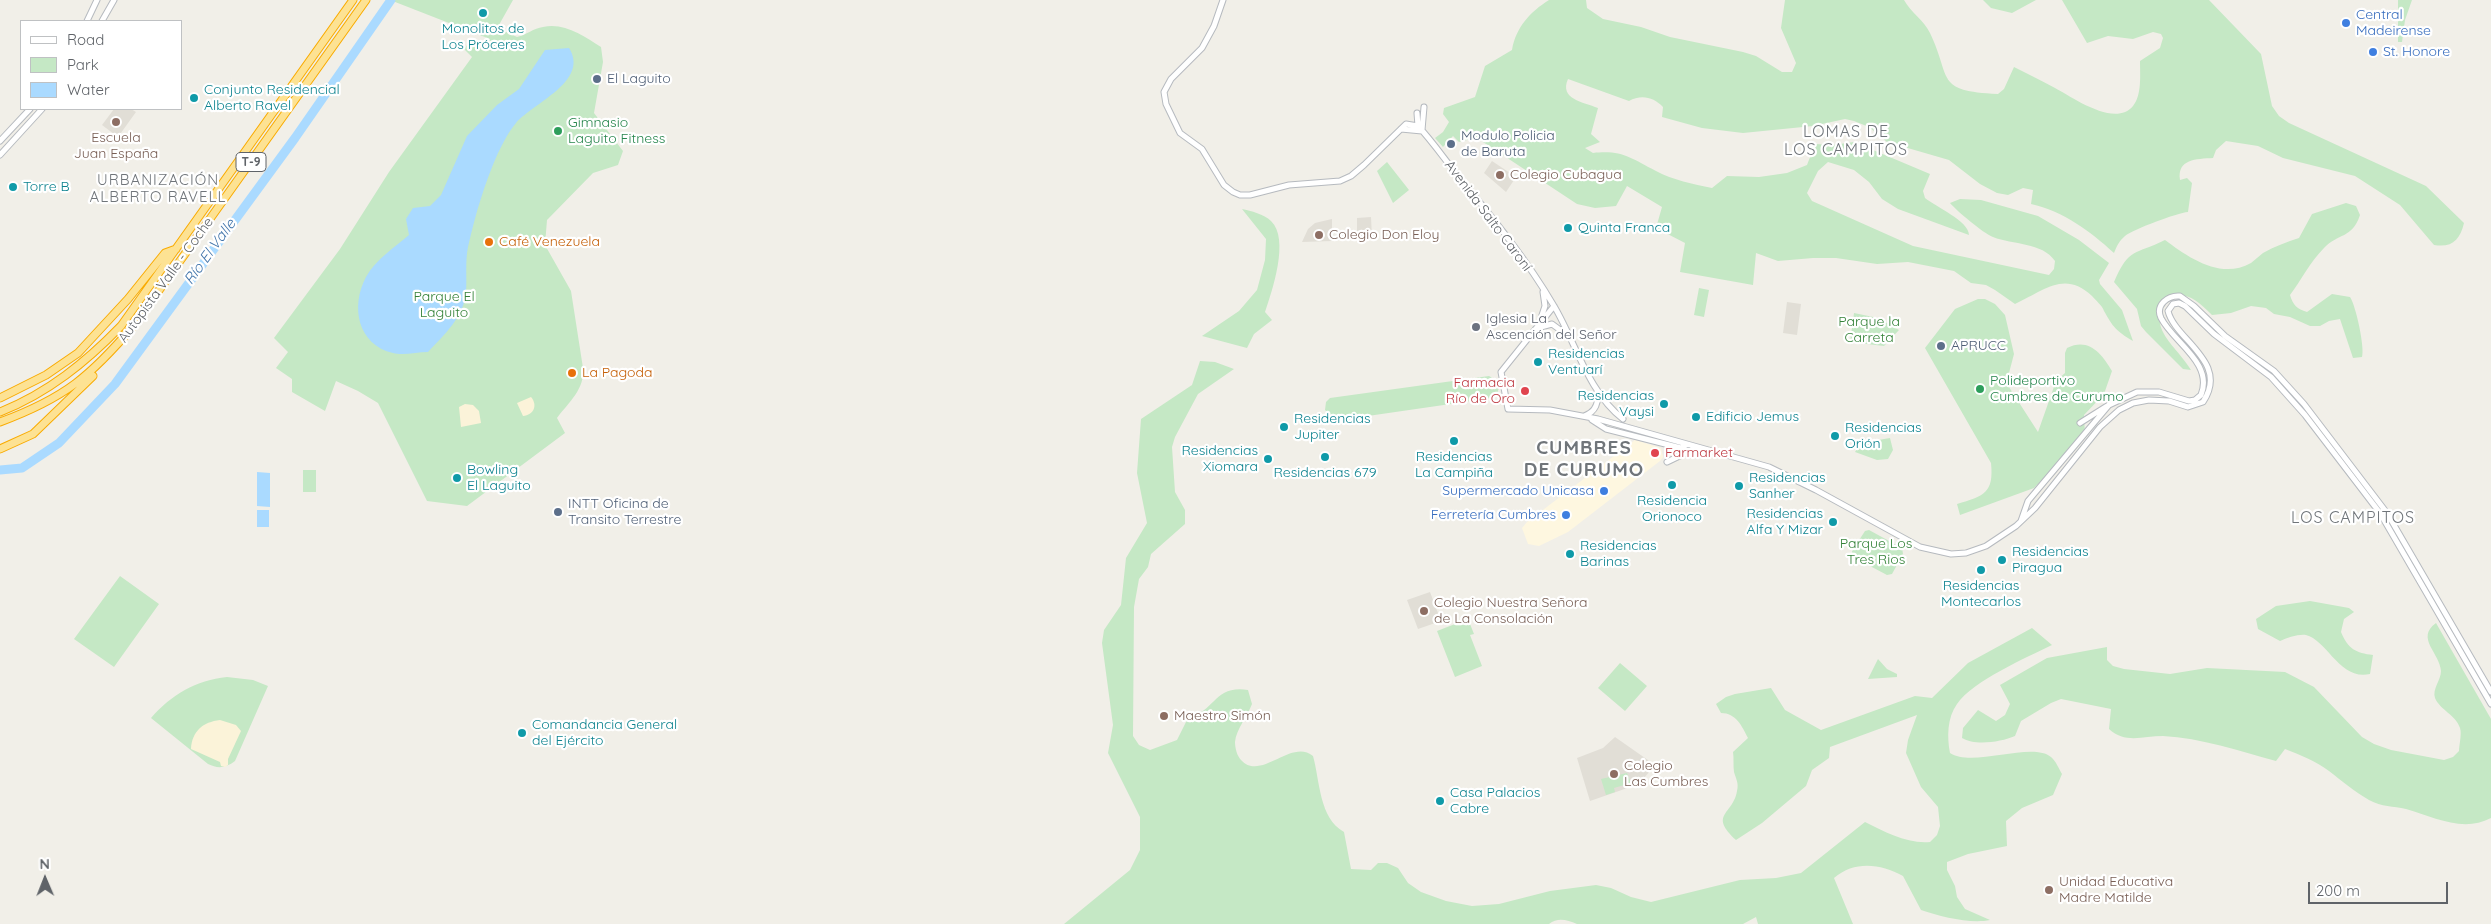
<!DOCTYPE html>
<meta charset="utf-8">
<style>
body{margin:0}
#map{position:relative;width:2491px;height:924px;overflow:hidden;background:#f1efe8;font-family:Quicksand,sans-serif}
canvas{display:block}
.legend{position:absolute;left:20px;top:20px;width:162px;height:90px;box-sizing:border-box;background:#fff;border:1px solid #bfc1c3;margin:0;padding:6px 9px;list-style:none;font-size:15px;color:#5f6368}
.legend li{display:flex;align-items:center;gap:10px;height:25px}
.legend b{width:25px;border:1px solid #bfc1c3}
.north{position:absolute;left:20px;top:854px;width:50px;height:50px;-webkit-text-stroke:4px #fff;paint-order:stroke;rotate:359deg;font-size:14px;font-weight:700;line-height:20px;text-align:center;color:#5f6368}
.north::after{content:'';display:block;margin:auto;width:18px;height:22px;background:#5f6368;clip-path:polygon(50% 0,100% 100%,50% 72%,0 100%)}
.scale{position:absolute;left:2308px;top:882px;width:140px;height:22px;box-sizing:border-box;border:2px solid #5f6368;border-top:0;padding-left:6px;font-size:15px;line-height:18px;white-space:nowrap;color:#5f6368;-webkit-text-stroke:4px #fff;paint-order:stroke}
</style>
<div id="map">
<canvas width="2491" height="924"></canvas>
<ul class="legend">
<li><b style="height:6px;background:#fff"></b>Road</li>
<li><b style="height:14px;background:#c5e8c5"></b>Park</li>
<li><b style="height:14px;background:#aadaff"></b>Water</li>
</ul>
<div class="north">N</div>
<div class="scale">200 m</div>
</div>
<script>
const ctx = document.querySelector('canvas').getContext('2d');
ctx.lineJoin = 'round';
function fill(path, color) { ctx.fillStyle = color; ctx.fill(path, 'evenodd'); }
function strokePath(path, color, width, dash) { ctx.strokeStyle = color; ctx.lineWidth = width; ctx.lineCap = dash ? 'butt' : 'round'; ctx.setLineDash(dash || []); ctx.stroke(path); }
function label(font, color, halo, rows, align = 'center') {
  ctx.font = font + ' Quicksand,sans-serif'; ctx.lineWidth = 4.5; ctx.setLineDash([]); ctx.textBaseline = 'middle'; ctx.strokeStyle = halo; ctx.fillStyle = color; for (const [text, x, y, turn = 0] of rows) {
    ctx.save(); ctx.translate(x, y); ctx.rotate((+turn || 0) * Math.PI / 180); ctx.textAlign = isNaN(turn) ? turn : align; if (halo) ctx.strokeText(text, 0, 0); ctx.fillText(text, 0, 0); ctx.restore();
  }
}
const commercial = new Path2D(`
 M1635,440L1661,448L1663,457L1660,461L1568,532L1539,546L1528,544L1522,528L1527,522Z`);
const education = new Path2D(`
 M114,109H131L136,112L118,137L102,125Z
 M1492,161L1516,177L1506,192L1484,173Z
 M1371,217L1372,238L1357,239V218Z
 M1332,219V241L1302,242L1308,229L1315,223Z
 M1787,302L1801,304L1797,335L1783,333Z
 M1430,592L1441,621L1418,629L1407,600Z
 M1615,737L1655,765L1639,784L1590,801L1577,758L1603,748Z`);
const green = new Path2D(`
 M390,0H513L495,32L504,31L517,37C526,35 534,28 543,27C564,22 584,36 601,47L603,62L594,113L623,151L618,165L593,173L547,220L545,245L571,291L583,368C585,389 569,402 557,418L565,433L467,506L427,501L378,403L358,391L336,381L325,411L292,392V379L276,368L288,352L274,338L340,249L389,172L472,57L464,49L472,38L486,47L490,39Z
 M1549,0H1586L1587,8L1603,19L1641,27L1670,37L1743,52L1756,56L1782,72H1792L1796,63L1781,28L1785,0H1904C1911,13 1924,20 1930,33C1952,79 1934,91 1998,94L2004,89L2014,67C2028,74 2042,81 2055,88C2072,97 2115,128 2133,106C2142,95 2140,75 2140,61L2160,48L2163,38L2161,34L2153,32L2133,39L2108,36L2087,43L2062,0H2209L2261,54L2272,106L2279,116L2289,123L2426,186L2464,223C2460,240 2452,248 2434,245L2400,205L2355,176L2283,158L2258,146L2226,141L2216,150L2213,158C2196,159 2177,159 2180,180L2187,178L2192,183L2188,212C2177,213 2134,229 2125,236C2119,241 2117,246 2114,253C2090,231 2063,211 2031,204L2033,190L2023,188L2008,195L1997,193L1980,184L1949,160L1887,142L1869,127L1854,121L1845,119L1813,126L1743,133L1702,128L1662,117L1663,107C1654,97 1641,94 1629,101L1568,79C1559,99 1583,102 1598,108L1591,134L1600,142L1585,148L1593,153C1623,150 1630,158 1656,171C1673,180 1693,184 1712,188L1727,176L1759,177L1787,173L1807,165L1815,144L1832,145L1854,142L1930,174L1923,191L1925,198C1936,207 1969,221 1969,235L1898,209L1882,199L1869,182L1854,170L1828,162L1818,171L1807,193L1812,201L1913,246L2049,275L2054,269L2055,261C2042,242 2013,245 1993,237C1983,233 1957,211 1950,203L1960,199L1981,200L2038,216L2079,240L2109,263L2099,280L2100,284L2122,310L2133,341C2116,331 2113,327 2104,311C2102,305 2096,301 2092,296C2064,270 2044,291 2015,304L1995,290L1986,285L1971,283L1954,271L1908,262L1877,264L1836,258H1813L1778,261L1756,253L1753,285L1680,272L1685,243L1656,228L1662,207L1627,186L1616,206L1595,208L1577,204L1480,140L1471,139L1459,142L1453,136L1443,147L1435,138L1443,132L1449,122L1443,114L1444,108L1475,97L1485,66L1512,50C1516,27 1530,12 1549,0Z
 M1983,0H2036L2012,13L1991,8Z
 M2398,0H2412L2405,20L2402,42H2398Z
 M1387,162L1409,190L1393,203L1377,171Z
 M2346,203L2356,206L2360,215C2352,239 2338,233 2324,248C2310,262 2302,279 2290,295C2293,305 2297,309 2307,312L2332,294L2350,297C2356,306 2365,348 2362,357L2353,358L2340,319L2329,321L2320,326H2310L2290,317L2274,314L2266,308L2251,306L2231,313L2212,315C2199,302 2190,293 2171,295C2142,327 2176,344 2191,370L2183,369L2146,332L2141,326L2137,309L2114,282C2129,247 2135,255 2165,240C2189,258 2221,280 2251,263C2255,260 2259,256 2263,253C2275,246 2287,242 2299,238L2312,214Z
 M1242,209C1251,211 1264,214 1271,221C1290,239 1272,291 1265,312L1272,320L1254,334L1247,348L1202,336L1239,311L1257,290L1265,260L1266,239Z
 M1699,288L1709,290L1704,317L1694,315Z
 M1978,299H1985L1995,304L2005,315L2014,354L2009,373V387L2038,432L2056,381L2065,373V353L2067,348C2089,337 2102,354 2112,371L2104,394L2084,415L2085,436L2034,488L1960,515L1957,504C1984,496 1994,493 1991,463L1925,348L1955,309Z
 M1854,313L1878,318L1899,330L1884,346L1850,342Z
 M1200,361L1215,362L1234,369L1198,394L1175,437L1172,447L1175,492L1185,510V524L1151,554L1148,567L1139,579L1134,607L1133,736L1139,745L1150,750L1177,740L1188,718C1216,711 1214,685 1248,690L1252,704C1248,715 1236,730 1235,742C1235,748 1237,756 1241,760C1261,782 1291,738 1313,756C1320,781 1319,818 1344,832L1351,869L1371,870L1378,863H1387L1398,868L1408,883L1421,892L1446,901L1472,906L1499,904L1550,891L1596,885L1611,888L1631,897L1651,902L1740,880L1776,878L1801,873L1865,822C1885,832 1907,844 1930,842L1937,835L1940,826L1938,807L1921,787L1906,753L1908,740L1917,715L1830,747L1829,758L1812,770L1806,786L1762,823L1736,840C1708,814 1733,815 1737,791C1739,783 1736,779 1734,772C1733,766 1734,758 1733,752L1748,738C1742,726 1736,713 1721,713L1716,704L1726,697L1735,694L1771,688L1785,710L1821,730L1915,696L1932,698L1968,663L2032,628L2052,645C2026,658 1974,680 1957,704C1947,718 1947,737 1950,753C1973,768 2032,741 2051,757C2056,761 2059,769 2062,774L2053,795L2022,808L2006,821L2007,846L1968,854L1947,862V870L1955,886L1957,897L1965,909L1990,920C1971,924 1941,917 1921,910L1903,876C1881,864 1855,860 1834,878L1853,924H1758L1756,917L1743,924H1577C1567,920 1558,917 1549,924H1064L1130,870L1140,850V817L1108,753L1113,725L1102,643L1104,630L1121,605L1126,558L1147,523L1137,473L1141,419L1192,385Z
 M1489,376L1496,380L1499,388L1496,396L1492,398L1354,418L1333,417L1325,410L1326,402L1330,398Z
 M1890,438L1893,450L1888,459L1877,460L1855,452L1861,443Z
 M303,470H316V492H303Z
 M1869,530L1902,548L1903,554L1892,574L1887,575L1853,557L1852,551L1865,531Z
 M120,576L159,604L114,667L74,639Z
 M2310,601L2349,608L2354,612L2344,619L2341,632C2348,649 2356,653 2373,655L2370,674C2340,681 2327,640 2306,635C2298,634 2287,638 2280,641L2258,629L2256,619L2276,606Z
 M1468,619L1474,634L1470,635L1482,666L1455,677L1437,631Z
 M2436,623L2491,719V818C2463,833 2434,817 2406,809C2393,806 2382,807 2369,800C2355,792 2342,781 2329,771C2316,761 2300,755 2285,749L2276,761C2240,751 2201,738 2163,736C2143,736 2125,744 2109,729L2111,709L2061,699L2051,703L2021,721L2015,736C2001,742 1975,746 1962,738L1963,728L1978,710L1996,721L2005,715L2010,704L2000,685L2047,658L2107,647V660L2113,666L2124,669L2170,674L2207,668L2285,672L2314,687L2362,737L2374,744L2391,750L2444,760L2453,757L2459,751C2459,745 2462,734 2460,728C2456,715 2440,710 2435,698C2432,689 2441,680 2441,671C2440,653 2415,638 2436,623Z
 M1878,659L1887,669L1897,674V677L1868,679Z
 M1620,663L1647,686L1625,711L1598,688Z
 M227,677L253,680L268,686L235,761C226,768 218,769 208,764L151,718C171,695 196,680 227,677Z
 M1627,773L1631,783L1614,788L1615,792L1606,795L1601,779Z`);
const sand = new Path2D(`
 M531,397C538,405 534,415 523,416L517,403Z
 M465,404L473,405L479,411L481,423L461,427L459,407Z
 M220,720L236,725L241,731L228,759V765L225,767L221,766L220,762L191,749C192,731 203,722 220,720Z`);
const water = new Path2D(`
 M569,48C590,81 533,103 516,123C509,131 503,143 498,153C485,182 475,215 468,247C465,261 467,278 466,292C464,317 444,335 428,352C417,352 403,356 393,353C358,345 350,307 366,277C376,259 394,248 409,235L406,219L413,208L430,206L441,195L467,136L497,105L519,89L545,50Z
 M257,472L270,473V507L257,506Z
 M257,510H269V527H257Z`);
const river = new Path2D(`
 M0,470L22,468L59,443L115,384L295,138L391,0`);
const secondary = new Path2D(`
 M1223,0L1214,26L1202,48L1171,79L1164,92L1166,104L1180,133L1202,149L1224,185L1233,192L1240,195H1250L1289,185L1340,181L1351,176L1364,165L1406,124L1418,126
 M87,21L97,0
 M102,21L114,0
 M1417,113L1418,126C1433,142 1445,160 1459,177C1493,218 1527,260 1554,306C1576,343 1588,392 1623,419
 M1401,129L1422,131
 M1422,130L1424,107
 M0,141L30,109
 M0,155L42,109
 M1554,306L1501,372L1508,409L1550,410L1598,419L1769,467L1816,490L1920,547L1951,554L1966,553L1986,546L2016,526L2035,508L2100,427L2119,410L2133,403L2149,400L2169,401L2188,407L2203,402C2230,362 2175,340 2168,311L2173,304L2179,303L2185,306L2214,334L2271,377L2305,415L2380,513L2491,704
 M1541,318L1545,306L1543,292
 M1537,328L1552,324L1567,335
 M1584,416C1596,412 1599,402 1597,391
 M1592,420L1606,429L1681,448L1686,445
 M2080,423L2107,406
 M1667,462L1696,448
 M2021,521L2028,501L2109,405L2137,392H2159L2189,401L2195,400L2201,395C2214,363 2173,342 2161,318C2155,305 2168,295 2180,296L2194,306L2225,336L2274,371L2304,404L2387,513L2491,692`);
const highway = new Path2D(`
 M0,398L46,375L78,353L128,299L165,253L176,249
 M0,412C48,393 86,362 121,326L353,0
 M0,422C65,398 91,376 135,324L366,0
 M0,449L33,434L93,376`);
const markers = [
 [483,13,5,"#0f9aa8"],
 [2346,23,5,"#3f7fe0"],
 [2373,52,5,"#3f7fe0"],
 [597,79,5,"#5c6f8a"],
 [194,98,5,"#0f9aa8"],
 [116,122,5,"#8d6e63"],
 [558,131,5,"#2e9e5b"],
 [1451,144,5,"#5c6f8a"],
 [1500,175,5,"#8d6e63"],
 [13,187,5,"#0f9aa8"],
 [1568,228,5,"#0f9aa8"],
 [1319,235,5,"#8d6e63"],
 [489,242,5,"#e8710a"],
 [1476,327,5,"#6b7280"],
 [1941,346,5,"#5c6f8a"],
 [1538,362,5,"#0f9aa8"],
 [572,373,5,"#e8710a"],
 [1980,389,5,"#2e9e5b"],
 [1525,391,5,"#e0444e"],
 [1664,404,5,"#0f9aa8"],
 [1696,417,5,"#0f9aa8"],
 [1284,427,5,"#0f9aa8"],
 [1835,436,5,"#0f9aa8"],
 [1454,441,5,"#0f9aa8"],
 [1655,453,5,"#e0444e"],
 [1325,457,5,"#0f9aa8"],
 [1268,459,5,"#0f9aa8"],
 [457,478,5,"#0f9aa8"],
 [1672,485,5,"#0f9aa8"],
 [1739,486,5,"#0f9aa8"],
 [1604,491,5,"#3f7fe0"],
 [558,512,5,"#5c6f8a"],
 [1566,515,5,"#3f7fe0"],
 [1833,522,5,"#0f9aa8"],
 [1570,554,5,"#0f9aa8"],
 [2002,560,5,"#0f9aa8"],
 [1981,570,5,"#0f9aa8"],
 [1424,611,5,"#8d6e63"],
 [1164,716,5,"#8d6e63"],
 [522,733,5,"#0f9aa8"],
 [1614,774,5,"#8d6e63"],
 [1440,801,5,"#0f9aa8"],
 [2049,890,5,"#8d6e63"]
];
const shields = [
 [251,162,30]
];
const shieldNames = [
 ["T-9",251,162]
];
const shopNames = [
 ["Central",2356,15],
 ["Madeirense",2356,31],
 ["St. Honore",2383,52],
 ["Supermercado Unicasa",1594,491,"right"],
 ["Ferretería Cumbres",1556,515,"right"]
];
const cultureNames = [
 ["Monolitos de",483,29,"center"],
 ["Los Próceres",483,45,"center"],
 ["Conjunto Residencial",204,90],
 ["Alberto Ravel",204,106],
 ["Torre B",23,187],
 ["Quinta Franca",1578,228],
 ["Residencias",1548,354],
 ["Ventuarí",1548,370],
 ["Residencias",1654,396,"right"],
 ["Vaysi",1654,412,"right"],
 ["Edificio Jemus",1706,417],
 ["Residencias",1294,419],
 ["Jupiter",1294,435],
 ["Residencias",1845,428],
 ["Orión",1845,444],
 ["Residencias",1258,451,"right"],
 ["Xiomara",1258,467,"right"],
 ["Residencias",1454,457,"center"],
 ["La Campiña",1454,473,"center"],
 ["Bowling",467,470],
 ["El Laguito",467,486],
 ["Residencias 679",1325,473,"center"],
 ["Residencias",1749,478],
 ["Sanher",1749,494],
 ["Residencia",1672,501,"center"],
 ["Orionoco",1672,517,"center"],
 ["Residencias",1823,514,"right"],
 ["Alfa Y Mizar",1823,530,"right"],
 ["Residencias",1580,546],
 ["Barinas",1580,562],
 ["Residencias",2012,552],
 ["Piragua",2012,568],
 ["Residencias",1981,586,"center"],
 ["Montecarlos",1981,602,"center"],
 ["Comandancia General",532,725],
 ["del Ejército",532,741],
 ["Casa Palacios",1450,793],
 ["Cabre",1450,809]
];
const serviceNames = [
 ["El Laguito",607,79],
 ["Modulo Policia",1461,136],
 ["de Baruta",1461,152],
 ["APRUCC",1951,346],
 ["INTT Oficina de",568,504],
 ["Transito Terrestre",568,520]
];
const leisureNames = [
 ["Gimnasio",568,123],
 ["Laguito Fitness",568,139],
 ["Polideportivo",1990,381],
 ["Cumbres de Curumo",1990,397]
];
const educationNames = [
 ["Escuela",116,138,"center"],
 ["Juan España",116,154,"center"],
 ["Colegio Cubagua",1510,175],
 ["Colegio Don Eloy",1329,235],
 ["Colegio Nuestra Señora",1434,603],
 ["de La Consolación",1434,619],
 ["Maestro Simón",1174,716],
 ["Colegio",1624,766],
 ["Las Cumbres",1624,782],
 ["Unidad Educativa",2059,882],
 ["Madre Matilde",2059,898]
];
const streetNames = [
 ["Avenida Salto Caroní",1488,216,53],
 ["Autopista Valle - Coche",166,280,-54]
];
const foodNames = [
 ["Café Venezuela",499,242],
 ["La Pagoda",582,373]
];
const parkNames = [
 ["Parque El",444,297],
 ["Laguito",444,313],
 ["Parque la",1869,322],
 ["Carreta",1869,338],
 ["Parque Los",1876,544],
 ["Tres Rios",1876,560]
];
const worshipNames = [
 ["Iglesia La",1486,319],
 ["Ascención del Señor",1486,335]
];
const healthNames = [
 ["Farmacia",1515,383],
 ["Río de Oro",1515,399],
 ["Farmarket",1665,453,"left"]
];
const neighbourhoodNames = [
 ["URBANIZACIÓN",158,180],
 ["ALBERTO RAVELL",158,197]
];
const waterNames = [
 ["Río El Valle",210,252,-54]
];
const quarterNames = [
 ["LOMAS DE",1846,132],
 ["LOS CAMPITOS",1846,150],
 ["LOS CAMPITOS",2353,518]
];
const districtNames = [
 ["CUMBRES",1584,448],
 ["DE CURUMO",1584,470]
];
fill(commercial, '#fef7e0');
fill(education, '#e1ded6');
fill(green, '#c5e8c5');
fill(sand, '#fbf3d9');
fill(water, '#aadaff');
strokePath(river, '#aadaff', 9);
strokePath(secondary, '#b6babf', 7);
strokePath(highway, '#f9ab00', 9);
strokePath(secondary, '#fff', 5);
strokePath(highway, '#fde293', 7);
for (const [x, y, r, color] of markers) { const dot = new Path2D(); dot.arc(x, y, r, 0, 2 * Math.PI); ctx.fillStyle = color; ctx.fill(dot); strokePath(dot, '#fff', 2); }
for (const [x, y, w] of shields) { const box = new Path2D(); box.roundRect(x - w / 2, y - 9.5, w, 19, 4); ctx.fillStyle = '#fff'; ctx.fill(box); strokePath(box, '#5f6368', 1); }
label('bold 12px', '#5f6368', null, shieldNames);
label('14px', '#366cbe', '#fff', shopNames, 'left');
label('14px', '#0d838f', '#fff', cultureNames, 'left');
label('14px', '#4e5e75', '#fff', serviceNames, 'left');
label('14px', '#27864d', '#fff', leisureNames, 'left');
label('14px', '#785e54', '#fff', educationNames, 'left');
label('14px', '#5f6368', '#fff', streetNames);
label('14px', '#c56008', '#fff', foodNames, 'left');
label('14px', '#348238', '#fff', parkNames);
label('14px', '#5b616d', '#fff', worshipNames, 'left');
label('14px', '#be3a42', '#fff', healthNames, 'right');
ctx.letterSpacing = '1px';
label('15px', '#70757a', '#fff', neighbourhoodNames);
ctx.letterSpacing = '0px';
label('italic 15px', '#4174aa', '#fff', waterNames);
ctx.letterSpacing = '1px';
label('16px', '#70757a', '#fff', quarterNames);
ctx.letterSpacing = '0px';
ctx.letterSpacing = '1px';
label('bold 19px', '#70757a', '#fff', districtNames);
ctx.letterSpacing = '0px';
</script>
